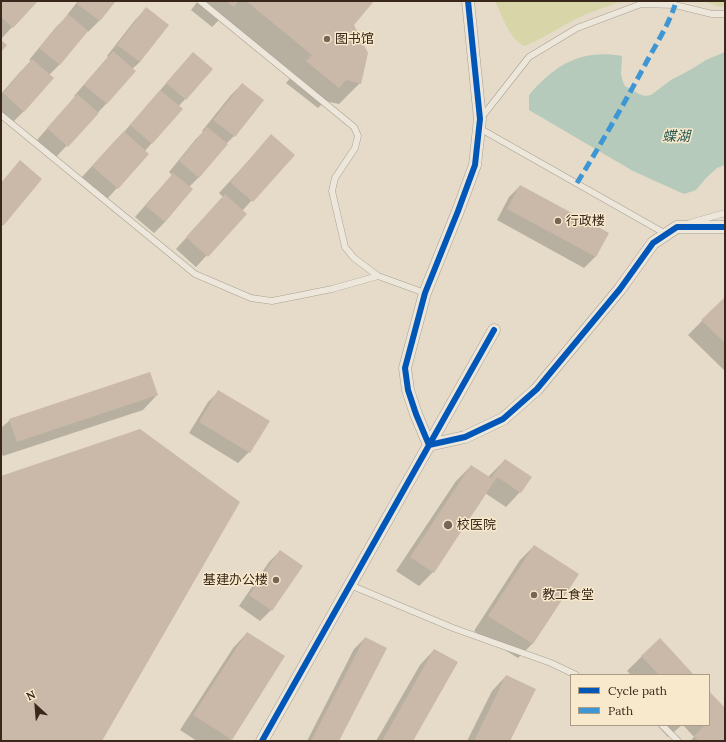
<!DOCTYPE html>
<meta charset="utf-8">
<style>
body{margin:0}
#map{position:relative;width:726px;height:742px;overflow:hidden;background:#e5dbc8;font-family:Lora,serif}
canvas{display:block}
.frame{position:absolute;inset:0;border:2px solid #38271a;pointer-events:none}
.legend{position:absolute;left:570px;top:674px;width:140px;height:52px;box-sizing:border-box;background:#f9e9cc;border:1px solid #ac9b85;margin:0;padding:5px 7px;list-style:none;font-size:12px;color:#38271a}
.legend li{display:flex;align-items:center;gap:8px;height:20px}
.legend b{width:20px;border:1px solid #ac9b85}
.north{position:absolute;left:16px;top:686px;width:40px;height:40px;-webkit-text-stroke:3px #f9e9cc;paint-order:stroke;rotate:334deg;font-size:11px;font-weight:700;line-height:16px;text-align:center;color:#38271a}
.north::after{content:'';display:block;margin:auto;width:14px;height:18px;background:#38271a;clip-path:polygon(50% 0,100% 100%,50% 72%,0 100%)}
</style>
<div id="map">
<canvas width="726" height="742"></canvas>
<div class="frame"></div>
<ul class="legend">
<li><b style="height:5px;background:#0057b8"></b>Cycle path</li>
<li><b style="height:5px;background:#3e96d4"></b>Path</li>
</ul>
<div class="north">N</div>
</div>
<script>
const ctx = document.querySelector('canvas').getContext('2d');
ctx.lineJoin = 'round';
function fill(path, color) { ctx.fillStyle = color; ctx.fill(path, 'evenodd'); }
function strokePath(path, color, width, dash) { ctx.strokeStyle = color; ctx.lineWidth = width; ctx.lineCap = dash ? 'butt' : 'round'; ctx.setLineDash(dash || []); ctx.stroke(path); }
function label(font, color, halo, rows, align = 'center') {
  ctx.font = font + ' Lora,"Noto Sans SC",serif'; ctx.lineWidth = 3; ctx.setLineDash([]); ctx.textBaseline = 'middle'; ctx.strokeStyle = halo; ctx.fillStyle = color; for (const [text, x, y, turn = 0] of rows) {
    ctx.save(); ctx.translate(x, y); ctx.rotate((+turn || 0) * Math.PI / 180); ctx.textAlign = isNaN(turn) ? turn : align; if (halo) ctx.strokeText(text, 0, 0); ctx.fillText(text, 0, 0); ctx.restore();
  }
}
const green = new Path2D(`
 M495,1H624C603,7 582,15 563,26C550,33 538,41 524,46C509,38 502,16 495,1Z
 M703,1H725V6L720,7Z`);
const water = new Path2D(`
 M725,52V165L717,168L706,178L696,190L684,194L633,171L529,110V95C555,65 581,49 622,56L621,74L623,82L625,86L639,94L645,96L651,95L671,80L690,70L706,60Z`);
const shadow = new Path2D(`
 M1,1H36L2,38H1Z
 M78,1H114L99,21L88,32L87,31L59,65L49,75L24,111L13,122L1,112V94L21,71L31,61L29,60L57,26L68,16L67,15Z
 M198,1H373L353,25L360,83L339,104L325,101L318,108L286,83L292,76L221,18L212,27L191,10Z
 M146,9L140,62L132,69L134,71L106,104L56,157L37,140L75,97L74,96L108,57L107,56L135,20Z
 M182,65L212,69L178,107L181,109L145,151L117,188L107,199L82,177L113,143L124,132Z
 M242,84L263,100L234,136L226,144L199,177L189,187L192,189L165,222L154,233L135,217L163,185L172,175L169,172L196,139L203,132L202,131L231,95Z
 M261,147L293,155L242,211L245,214L196,267L176,249L223,197L219,193Z
 M20,162L41,179L1,227V183Z
 M520,186L608,234L595,257L584,268L497,220L509,197Z
 M725,298V371L688,335Z
 M219,391L249,452L238,463L189,433L208,402Z
 M157,395L143,410L3,456L1,452V428L10,420Z
 M505,460L520,492L506,507L485,493L433,572L419,586L396,571L456,481L471,466L488,477Z
 M534,546L578,574L532,644L518,658L474,631L520,560Z
 M280,551L271,610L260,621L239,606L269,562Z
 M247,633L231,739L229,741H197L180,730L233,648Z
 M365,638L337,741H307L354,649Z
 M434,650L412,741H376L420,665Z
 M642,656L693,675H631L627,671Z
 M506,676L509,741H467L492,691Z
 M709,692L725,709V741H690L694,737L683,725H709Z
 M657,725H682L668,737Z`);
const building = new Path2D(`
 M1,1H38L13,28L1,17Z
 M80,1H116L100,21L77,4Z
 M226,1H239L234,7Z
 M246,1H374L354,25L368,53L361,84L346,80L339,88L306,61L312,55Z
 M146,7L169,25L140,62L117,45Z
 M68,14L88,31L60,65L39,48Z
 M1,40L7,45L1,52Z
 M113,51L136,71L107,104L84,85Z
 M193,52L213,69L186,100L166,83Z
 M32,59L54,78L24,112L3,93Z
 M242,83L264,100L235,137L213,120Z
 M160,90L183,109L152,144L130,125Z
 M77,94L99,113L68,147L47,128Z
 M207,127L228,144L199,178L179,161Z
 M124,131L149,154L118,189L92,166Z
 M271,134L295,155L253,202L230,182Z
 M20,160L42,179L4,225L1,223V183Z
 M173,173L193,189L165,222L146,206Z
 M520,185L609,233L596,257L507,209Z
 M225,194L247,214L208,257L186,237Z
 M725,297V343L701,320Z
 M150,372L158,395L17,442L9,419Z
 M218,390L270,421L250,453L199,422Z
 M140,429L240,502L102,741H1V476Z
 M505,459L532,477L521,493L497,477L434,573L410,557L471,465L491,478Z
 M534,545L579,574L533,644L488,616Z
 M280,550L303,566L272,611L249,595Z
 M247,632L285,656L232,740L193,715Z
 M365,637L387,648L339,741H311Z
 M660,638L694,675H659L641,656Z
 M434,649L458,662L413,741H382Z
 M506,675L536,689L510,741H474Z
 M709,691L725,708V741H699L694,736L705,725H709Z`);
const lane = new Path2D(`
 M200,1L354,127L358,136L355,148L335,178L332,191L345,247L354,258L378,276
 M1,115L195,274L251,298L272,301L332,289L378,276L425,293
 M481,118L529,57L577,28L641,4L675,5L712,14H725
 M479,128L666,234
 M690,223L725,213
 M350,585L453,628L551,663L576,675
 M662,725L678,741`);
const street = new Path2D(`
 M468,1L480,119L475,165L458,211L425,293L405,368L408,390L416,414L429,445L465,437L503,419L537,389L620,289L653,243L677,227H725
 M262,741L494,330`);
const quiet = new Path2D(`
 M577,183C601,144 624,104 646,63C656,44 668,26 675,5`);
const cycleway = new Path2D(`
 M468,1L480,119L475,165L458,211L425,293L405,368L408,390L416,414L429,445L465,437L503,419L537,389L620,289L653,243L677,227H725
 M262,741L494,330`);
const markers = [
 [327,39,4,"#756657"],
 [558,221,4,"#756657"],
 [448,525,5,"#756657"],
 [276,580,4,"#756657"],
 [534,595,4,"#756657"]
];
const poiNames = [
 ["图书馆",335,39],
 ["行政楼",566,221],
 ["校医院",457,525],
 ["基建办公楼",268,580,"right"],
 ["教工食堂",542,595]
];
const waterNames = [
 ["蝶湖",676,137]
];
fill(green, '#d8d6a9');
fill(water, '#b5cabb');
fill(shadow, '#0003');
fill(building, '#cab8a8');
strokePath(lane, '#aaa092', 7);
strokePath(street, '#aaa092', 13);
strokePath(lane, '#ece6db', 6);
strokePath(street, '#ece6db', 12);
strokePath(quiet, '#3e96d4', 5, [10, 5]);
strokePath(cycleway, '#0057b8', 6);
for (const [x, y, r, color] of markers) { const dot = new Path2D(); dot.arc(x, y, r, 0, 2 * Math.PI); ctx.fillStyle = color; ctx.fill(dot); strokePath(dot, '#f9e9cc', 1.5); }
label('13px', '#38271a', '#f9e9cc', poiNames, 'left');
label('italic 14px', '#275a54', '#f9e9cc', waterNames);
</script>
